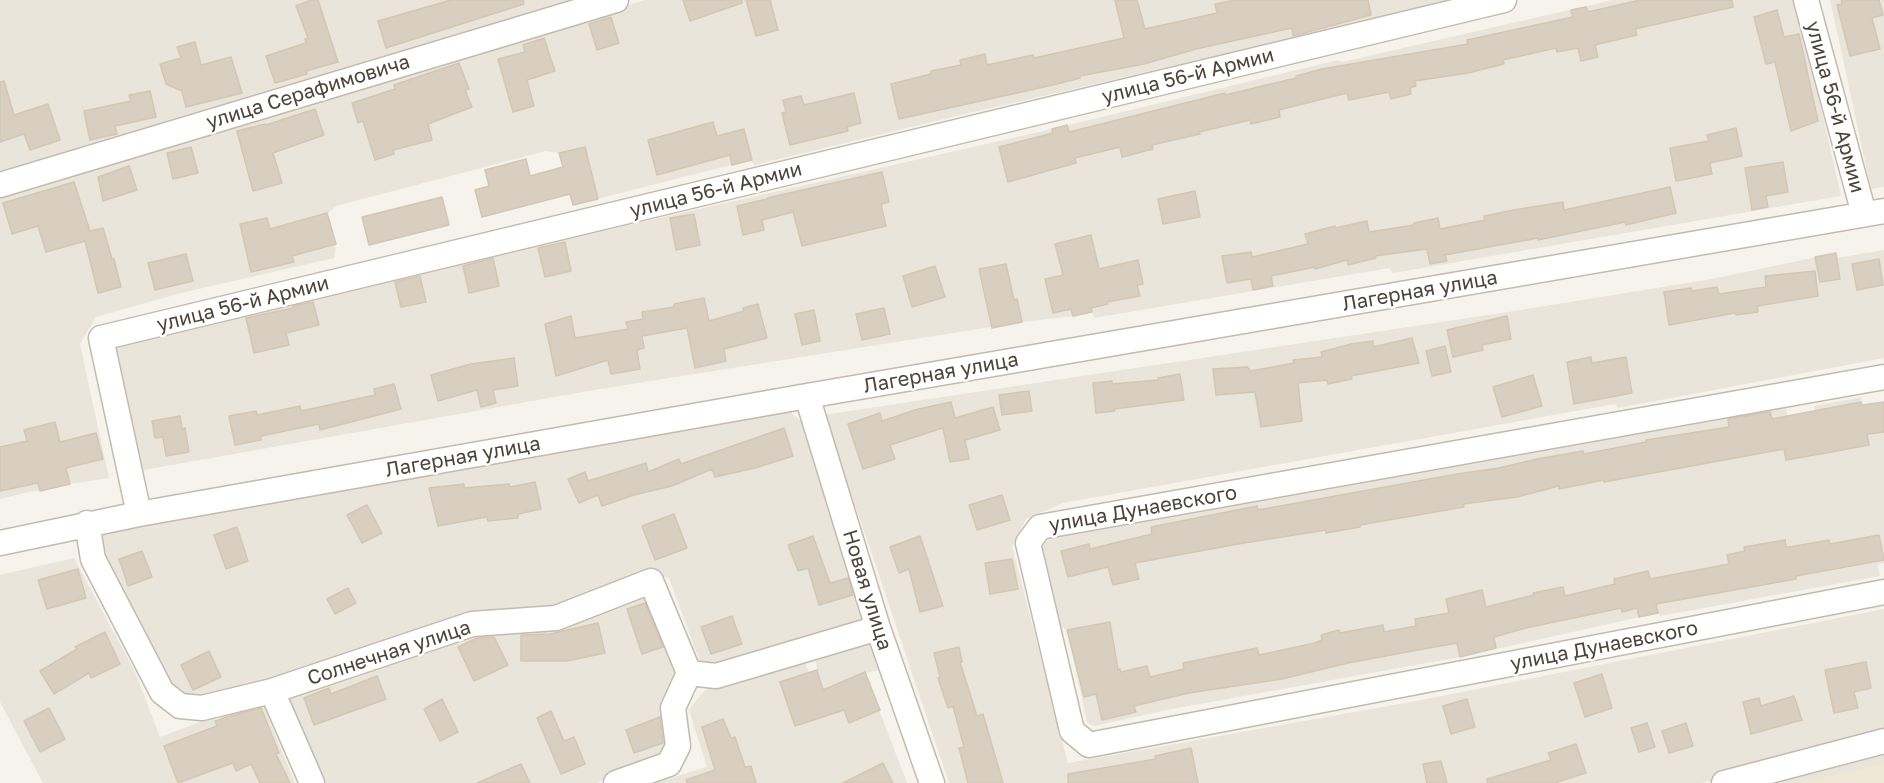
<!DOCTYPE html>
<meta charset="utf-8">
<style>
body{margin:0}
canvas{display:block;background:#f6f3ec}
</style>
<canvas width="1884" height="783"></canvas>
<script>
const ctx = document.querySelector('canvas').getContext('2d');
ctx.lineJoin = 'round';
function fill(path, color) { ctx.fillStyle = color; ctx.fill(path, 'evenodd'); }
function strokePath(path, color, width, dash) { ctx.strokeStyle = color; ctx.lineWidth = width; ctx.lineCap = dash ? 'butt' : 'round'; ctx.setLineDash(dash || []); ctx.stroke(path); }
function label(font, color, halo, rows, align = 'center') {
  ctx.font = font + ' "Golos Text",sans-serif'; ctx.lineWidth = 5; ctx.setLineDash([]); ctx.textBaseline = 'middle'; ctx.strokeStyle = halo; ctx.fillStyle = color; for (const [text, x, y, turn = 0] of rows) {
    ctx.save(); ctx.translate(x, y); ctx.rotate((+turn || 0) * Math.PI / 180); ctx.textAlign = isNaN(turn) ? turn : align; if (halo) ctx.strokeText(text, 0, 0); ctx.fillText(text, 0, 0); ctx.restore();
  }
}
const residential = new Path2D(`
 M0,0H582L0,176Z
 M645,0H1456L961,115L754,165L751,160L573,205L559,153L546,151L336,206L327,214L336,244L334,258L181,293L96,317L80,344L109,478L70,484L40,491H33L0,499V197L230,125L234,128Z
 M1613,0H1795L1801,21L1841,196L1393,273L1389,268L1094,318L1092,312L1073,316L1022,322L594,390L138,471L114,348L424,268L664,217L1052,129L1338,60L1342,62Z
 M1830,0H1884V187L1871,189Z
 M1884,250V358L1618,408L1615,404L1063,503L1026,519L1012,546L1068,763L1416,701L1884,609V734L1702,783H949L871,551L823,415L1508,312L1712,279L1836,253L1837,258Z
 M1861,397L1862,406L1884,402V563L1877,565L1880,576L1660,616L1658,613L1460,657L1172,709L1094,726L1087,722L1067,630L1059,625L1041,547L1050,539L1786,408L1787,416L1815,411L1814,406Z
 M787,409L802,422L813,449L864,623L715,669L701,665L669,578L651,572L561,610H480L198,702L179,698L119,593L97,537L106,530Z
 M74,558L135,672L160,737L214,717L216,721L262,702L295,783H43L0,702V575Z
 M646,591L682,674L671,744L660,759L596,783H320L283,697L473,629Z
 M871,640L883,669L865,673L907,783H655L707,767L689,710L705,690L802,657L809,672L817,670L815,655Z
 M1884,754V783H1775Z`);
const education = new Path2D(`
 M1884,763V783H1802Z`);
const building = new Path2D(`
 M311,0H318L338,62L306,71L307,74L275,83L266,56L306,43L305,39L308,38L296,6Z
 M451,0H523L524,4L386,48L378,21Z
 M683,0H742V3L690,21Z
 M746,0H770L778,30L756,36Z
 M1115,0H1137L1145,29L1217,13L1215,4L1235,0H1368L1371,15L1293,36L1292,28L1196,49L1144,64L1080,76V78L1053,85L899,119L891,84L931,74V71L961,65L960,60L985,54L987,65L1033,55L1034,58L1124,38Z
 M1640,0H1732L1733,7L1635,29L1637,35L1595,45L1598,57L1581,61L1578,48L1557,52L1556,48L1503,60L1504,64L1468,73L1415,81L1416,86L1410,88L1411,94L1391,99L1389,92L1349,100L1347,93L1279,110L1280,117L1251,124L1250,120L1199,132L1200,134L1152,145L1153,149L1122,157L1120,147L1075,158L1076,163L1008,182L999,147L1053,133L1052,129L1067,125L1069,132L1225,93V95L1296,78V76L1322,69L1468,44L1467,40L1573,17L1571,10L1586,7L1588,12Z
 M1841,0H1879L1883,15L1872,18L1880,49L1850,56L1837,5L1842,4Z
 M1777,10L1784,37L1799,34L1818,121L1791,131L1775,62L1766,64L1754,17Z
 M611,17L619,43L597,50L589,24Z
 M544,38L555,71L527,80L534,106L513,112L498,59L525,52L523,45Z
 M195,42L201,65L231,57L242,93L186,107L182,91L166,84L160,64L181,58L177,47Z
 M459,63L469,89L465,90L472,107L428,124L432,140L393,150L394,154L375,160L363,121L358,123L352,103L395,89L394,85Z
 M4,81L14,115L48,104L60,140L30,150L24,134L0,142V82Z
 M150,91L156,117L115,126L117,134L90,140L84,111L131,101L129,95Z
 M854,93L861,123L847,127L848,131L790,145L782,113L786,112L783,100L801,96L804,105Z
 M315,109L324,135L273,153L282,183L253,191L237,131L265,124L266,125Z
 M713,122L717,136L744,129L752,160L732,165L730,155L657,175L648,140Z
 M1736,128L1742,156L1710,163L1712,174L1676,181L1670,148L1709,141L1707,135Z
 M191,147L198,173L173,179L167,153Z
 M585,147L598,199L573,205L570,194L482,217L475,190L489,186L485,170L526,159L530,176L563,167L559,153Z
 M1783,162L1788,192L1766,196L1768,207L1752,210L1745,168Z
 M129,166L137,190L103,201L98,177Z
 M882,172L889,202L881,204L886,226L802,246L793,212L762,220L764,230L743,235L737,206L767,199V198Z
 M74,182L90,231L103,228L112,259H114L121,287L98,293L85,241L46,252L38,226L12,234L3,203Z
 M1670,187L1676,213L1626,225L1625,222L1538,240V238L1445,255L1447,261L1430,264L1427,249L1375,256L1376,258L1348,265L1347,260L1315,269V267L1271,276L1273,286L1253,290L1251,279L1227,283L1222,256L1251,252L1252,257L1308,244L1305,234L1335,226V228L1367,221L1369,232L1414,225V223L1438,218L1440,229L1485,220L1484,216L1514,210L1563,202L1564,210Z
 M1195,191L1200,217L1163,224L1158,199Z
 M442,197L449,225L369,245L362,217Z
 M327,213L336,244L292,256L294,262L251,272L240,224L267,218L270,229Z
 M694,214L700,245L676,250L670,218Z
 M1091,235L1099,269L1138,260L1143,284L1137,285L1140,296L1107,302L1108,304L1091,308L1092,312L1073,316L1071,309L1053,313L1045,279L1063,275L1055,244Z
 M565,242L571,271L545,277L538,248Z
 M1836,253L1840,279L1820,282L1815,257Z
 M186,254L193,281L155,290L148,263Z
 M493,258L499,286L469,293L463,266Z
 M1879,259L1883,285L1857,290L1852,264Z
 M1006,264L1014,300L1017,299L1022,322L992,328L979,269Z
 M935,266L945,297L912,307L903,276Z
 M1815,271L1818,296L1757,306L1758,312L1736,315L1735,313L1669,325L1664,292L1691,288L1692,291L1717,287L1719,294L1766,287L1765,276Z
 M420,276L426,302L401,307L395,282Z
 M704,298L709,321L744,311L743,308L758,304L767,338L724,349L726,361L695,368L687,328L642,336L644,348L637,350L640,369L611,374L608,360L556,376L545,324L571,316L575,338L628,329L626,322L643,319L642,312L674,307V304Z
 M313,302L319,325L286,333L289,345L254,353L246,318L293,308V306Z
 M884,308L890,334L862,340L856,314Z
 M814,310L820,341L802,345L795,314Z
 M1507,316L1511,339L1482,345L1483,350L1453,357L1447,330Z
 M1412,338L1419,363L1351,376L1352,379L1328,384L1327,380L1298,383L1302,421L1261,427L1255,392L1216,395L1213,369L1247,367L1251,371L1294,363L1293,360L1322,357L1321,352L1351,344L1373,341V347Z
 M1445,346L1451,372L1432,376L1426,351Z
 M1591,357L1592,363L1626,357L1632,393L1574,404L1567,362Z
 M514,358L518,386L493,390L496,403L481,407L477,390L438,401L431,375L471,364Z
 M1180,374L1184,400L1114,409L1115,411L1096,413L1093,383L1112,381V384L1158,380V378Z
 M1533,375L1542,406L1502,417L1493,387Z
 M394,384L401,409L320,430L319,424L261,436V440L235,445L229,416L256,411L257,415L300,406L301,411L375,395L374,389Z
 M1029,391L1032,411L1002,415L999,395Z
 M951,402L955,418L993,407L1000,430L965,440L969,459L950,462L943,428L890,445L895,459L863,469L848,424L880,413L882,421L918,409Z
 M1861,402L1862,405L1884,402V432L1867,434L1869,445L1837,451L1786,460L1784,449L1604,482V480L1559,489V486L1517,497L1463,504L1464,507L1360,525V527L1326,533V530L1238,544L1135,563L1139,579L1113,585L1108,567L1068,577L1061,551L1089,544L1090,549L1152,534L1151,527L1257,506L1258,510L1457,474L1499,468L1537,459L1583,451L1584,454L1646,442V440L1729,427L1728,419L1770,412L1772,419Z
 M180,416L182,429L185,428L189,452L166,456L163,437L155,438L152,421Z
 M55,422L60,442L96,433L103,459L66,468L70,484L40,491L38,483L0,491V447L27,441L24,430Z
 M784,428L793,456L755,468L715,477L712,469L672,486L634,495L602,506L598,495L579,503L568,479L585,472L588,481L646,463L648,472L679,459L681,464Z
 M535,482L541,509L518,514V518L488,521L487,517L438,526L429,488L464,484V488L509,484L510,487Z
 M1002,495L1010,520L977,530L969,505Z
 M367,505L382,533L362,543L347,515Z
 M674,514L687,548L655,560L642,526Z
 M237,527L248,561L226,569L214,535Z
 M1879,535L1884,560L1796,576V579L1656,604L1658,613L1639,617L1637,608L1622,612L1621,608L1526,628L1494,637L1496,648L1460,657L1457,643L1407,652L1348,663L1282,679L1189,693L1134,706L1136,712L1102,720L1096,694L1084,697L1067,630L1110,622L1118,670L1120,669L1121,672L1147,666L1150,677L1184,669L1183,663L1257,648L1259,655L1315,643L1322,640L1321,635L1339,630L1340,633L1383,625L1384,632L1416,626L1415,619L1449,613L1446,599L1482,590L1486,607L1534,595L1533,593L1563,587L1565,596L1615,584L1614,579L1648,571L1650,579L1729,564L1727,555L1745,551L1744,547L1785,540L1786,547H1790L1829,540L1830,544Z
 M813,536L830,583L848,578L853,595L819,605L808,568L798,571L788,545Z
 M920,536L943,606L920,612L909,569L899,573L890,547Z
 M142,551L152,577L128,586L119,559Z
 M1012,559L1018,589L990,594L985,563Z
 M78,569L86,598L47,609L38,580Z
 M348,588L356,603L335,614L327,599Z
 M645,603L663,647L642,654L627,609Z
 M732,616L742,644L711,654L701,627Z
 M598,623L605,653L567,661H521V635L550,634Z
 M105,632L120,664L91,678L89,673L54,694L40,671L77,649L75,647Z
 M494,637L508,665L474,681L458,647L477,638Z
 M959,647L962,662H960L977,716L983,714L1003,783H968L959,748L964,747L953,706L948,708L938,678L940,677L934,653Z
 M209,651L221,677L193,690L181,665Z
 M1866,662L1871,688L1854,692L1858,708L1834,713L1825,670Z
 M817,670L823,690L865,672L880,710L849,723L844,710L795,726L780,682Z
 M1602,674L1612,708L1585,717L1574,683Z
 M377,676L386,699L314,725L304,698L329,688L331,694Z
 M1794,696L1802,720L1751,734L1743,702L1759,698L1761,706Z
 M442,699L458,732L440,741L424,709Z
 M1467,699L1475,727L1451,734L1443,706Z
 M49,708L65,739L40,752L24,721Z
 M261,708L279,753L276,754L290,783H260L251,764L236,771L233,763L178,783L164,746L217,726L215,721L226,717Z
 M551,711L564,741L574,737L585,764L561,774L537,718Z
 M660,717L663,743L634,753L626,730Z
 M723,719L731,738L735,737L745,767L751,766L756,783H687L686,780L715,770L702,727Z
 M1647,723L1655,747L1639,752L1631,728Z
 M1686,723L1693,746L1669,753L1662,731Z
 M1576,744L1586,773L1554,783H1487V779L1551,760L1548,753Z
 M1191,748L1198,783H1068V774L1156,759L1155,756Z
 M1441,761L1447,783H1427L1423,764Z
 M883,763L893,783H843Z
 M521,764L530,783H477Z`);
const minor = new Path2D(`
 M1806,0L1864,214
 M0,185L616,0
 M1884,377L1040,527L1028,543L1072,731L1089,745L1884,592
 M807,396L878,628L932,783
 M139,514L101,338L1504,0
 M87,523L93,559L162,692L180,706L202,708L272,691L472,624L556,618L651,581L689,673L716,676L878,628
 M0,543L139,514L807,396L1884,211
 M272,691L312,783
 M616,783L669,764L678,746L673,708L689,673
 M1724,783L1884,741`);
const streetNames = [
 ["улица 56-й Армии",1188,76,-14],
 ["улица Серафимовича",308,92,-17],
 ["улица 56-й Армии",1835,107,75],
 ["улица 56-й Армии",716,190,-14],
 ["Лагерная улица",1420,291,-10],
 ["улица 56-й Армии",243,304,-14],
 ["Лагерная улица",941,373,-10],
 ["Лагерная улица",463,457,-10],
 ["улица Дунаевского",1143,509,-10],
 ["Новая улица",867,590,73],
 ["улица Дунаевского",1604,646,-11],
 ["Солнечная улица",389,653,-18]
];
fill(residential, '#eae5da');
fill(education, '#efe8d6');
fill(building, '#d8cfc1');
strokePath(building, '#d3c7b4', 1.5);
strokePath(minor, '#c2bbae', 27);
strokePath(minor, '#fff', 24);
label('20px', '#4b4439', '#fff', streetNames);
</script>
